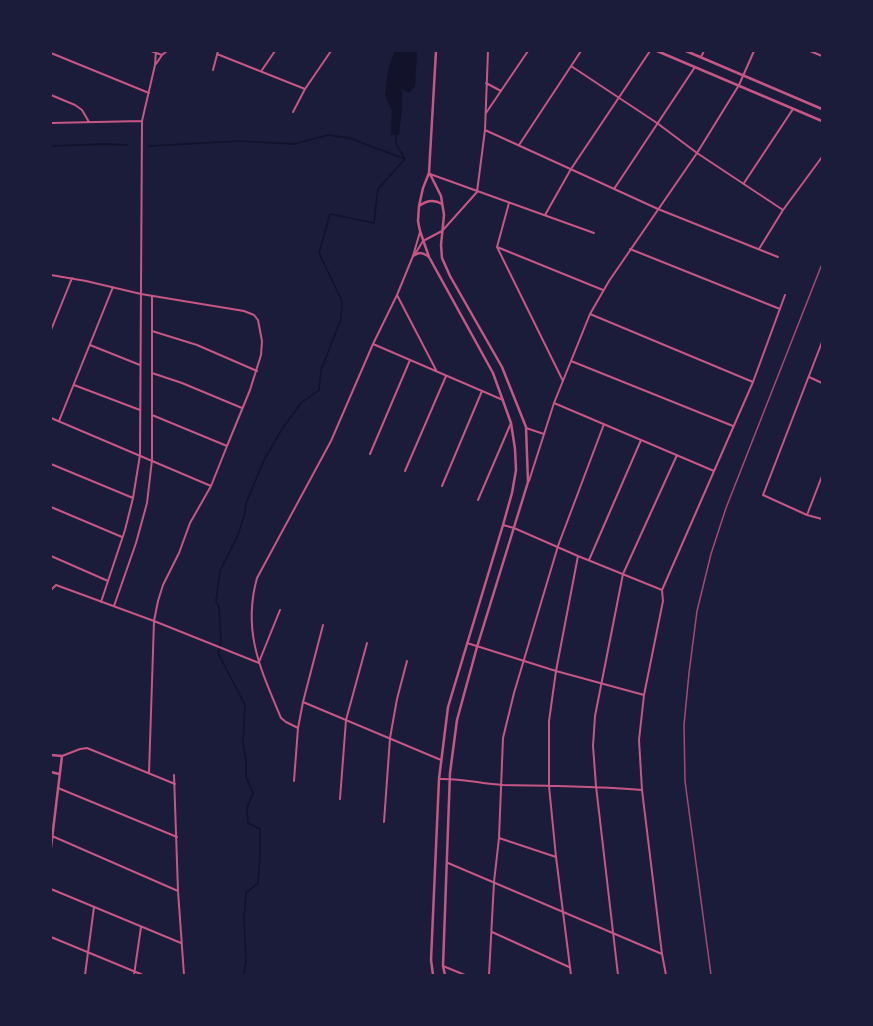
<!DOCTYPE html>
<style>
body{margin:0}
#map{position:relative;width:873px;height:1026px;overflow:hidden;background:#1b1b3a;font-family:"Asap Condensed",sans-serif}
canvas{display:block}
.frame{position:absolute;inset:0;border:52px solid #1b1b3a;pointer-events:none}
</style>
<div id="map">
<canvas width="873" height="1026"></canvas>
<div class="frame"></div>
</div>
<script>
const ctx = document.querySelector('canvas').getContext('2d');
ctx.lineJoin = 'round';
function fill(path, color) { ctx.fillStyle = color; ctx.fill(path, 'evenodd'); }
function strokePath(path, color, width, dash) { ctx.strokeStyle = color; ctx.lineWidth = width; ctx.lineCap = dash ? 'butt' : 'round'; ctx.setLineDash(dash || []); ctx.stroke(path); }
const water = new Path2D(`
 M393,51L417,52L415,86L409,93L402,89V110L399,135H391L392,111L385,96L388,70L394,53Z`);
const stream = new Path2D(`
 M51,146L104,144L127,145
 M149,146L239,141L294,144L328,135L349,138L405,159
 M244,975L246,960L244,918L246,893L258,883L260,855V829L248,823L247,808L253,793L246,777V761L243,743L245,705L218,653L221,641L219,607L216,601L220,571L238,535L245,513L246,503L264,460L282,429L301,403L319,390L321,370L341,319L342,301L319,253L330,214L374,223L378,189L405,159L396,144V133`);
const minor = new Path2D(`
 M151,51L162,55
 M810,51L822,56
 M51,53L149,93
 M217,54L305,89
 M701,57L704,51
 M156,64L162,55L167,51
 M571,66L657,123L697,153L783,210
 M213,70L218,51
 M262,70L275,51
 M486,83L501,91
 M51,95L75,105L82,110L89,122
 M293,112L305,89L331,51
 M486,113L528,51
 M51,123L142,121
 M485,130L658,209L778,257
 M519,145L581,51
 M430,174L594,233
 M744,183L793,109
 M614,189L695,67
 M509,203L497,247L563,381
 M545,215L571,169L650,51
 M443,230L477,192L485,130L488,51
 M497,247L603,290
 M630,249L780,309
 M759,249L783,210L822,157
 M415,254L423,241
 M51,275L86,281L141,294L244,311L254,315L258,320L262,341L261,355L250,390L227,446
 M397,295L436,370
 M590,314L753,382
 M51,330L72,278
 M152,331L197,345L257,371
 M822,342L763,495L807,515L822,519
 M373,344L503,400
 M90,345L140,365
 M571,361L733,426
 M152,373L182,383L242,408
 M809,377L822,383
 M74,385L140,410
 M554,403L714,471
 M51,418L211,486
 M59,421L113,287
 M526,428L544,434
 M370,454L410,360
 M51,464L133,498
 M405,471L446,376
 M529,481L554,403L590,314L609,281L697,153L739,85L754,51
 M442,486L482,391
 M478,500L511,423
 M51,507L122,537
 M807,515L822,476
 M503,525L514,528L578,556L662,590
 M51,556L108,581
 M589,560L641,440
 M51,590L56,585L154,621L259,663
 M101,602L125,530L133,498L140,455L142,121L155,65L156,51
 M114,606L136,543L147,503L152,460V296
 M467,643L556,671L644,695
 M259,662L280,610
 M303,702L441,760
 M298,728L286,722L281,718C261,670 242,632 257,578L331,441L373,344L397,295L413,256L420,232
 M62,756L80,749L87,748L175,784
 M149,773L154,621L158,601L163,585L179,553L190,523L211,486L227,446L152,415
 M174,775L178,891L184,975
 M439,779C461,778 482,784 503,785C550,786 596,786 642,790
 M294,781L298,728L303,702L323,625
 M58,788L177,837
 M340,799L346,720L367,643
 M384,822L390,738L397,699L407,661
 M52,836L178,891
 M499,838L556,857
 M448,863L662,954
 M51,889L181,943
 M492,932L569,967
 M51,937L143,975
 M443,966L465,975
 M85,975L94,907
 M134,975L141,927
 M489,975L494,882L499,838L503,738L514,693L558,546L604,424
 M571,975L556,857L549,786V721L556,671L578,556
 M618,975L596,786L593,746L595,716L623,574L677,455
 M666,975L662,954L642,790L639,740L644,695L663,601L662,590L753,382L785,295`);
const tertiary = new Path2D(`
 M657,51L822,121
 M686,51L822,109
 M430,174L441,196L444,215L441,245L442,258L450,276L502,367L526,427L528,482L477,647L457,720L450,773L443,966L445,975
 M419,206C427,200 434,199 442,204
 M423,241L442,231
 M413,256C419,252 422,252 429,257
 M51,755L62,756L51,847
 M51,772L59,774
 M433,975L431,960L439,779L448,707L503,525L512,493L516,470L515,449L511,423L493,373L429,257L420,231L418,221L419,206L423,188L429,173L436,51`);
const rail = new Path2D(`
 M711,975L685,781L684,725L689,673L697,611L711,554L726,508L822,264`);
fill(water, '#12122b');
strokePath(stream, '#12122b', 1.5);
strokePath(minor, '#c65784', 2);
strokePath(tertiary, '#c65784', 2.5);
strokePath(rail, '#a44b75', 1.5);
</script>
